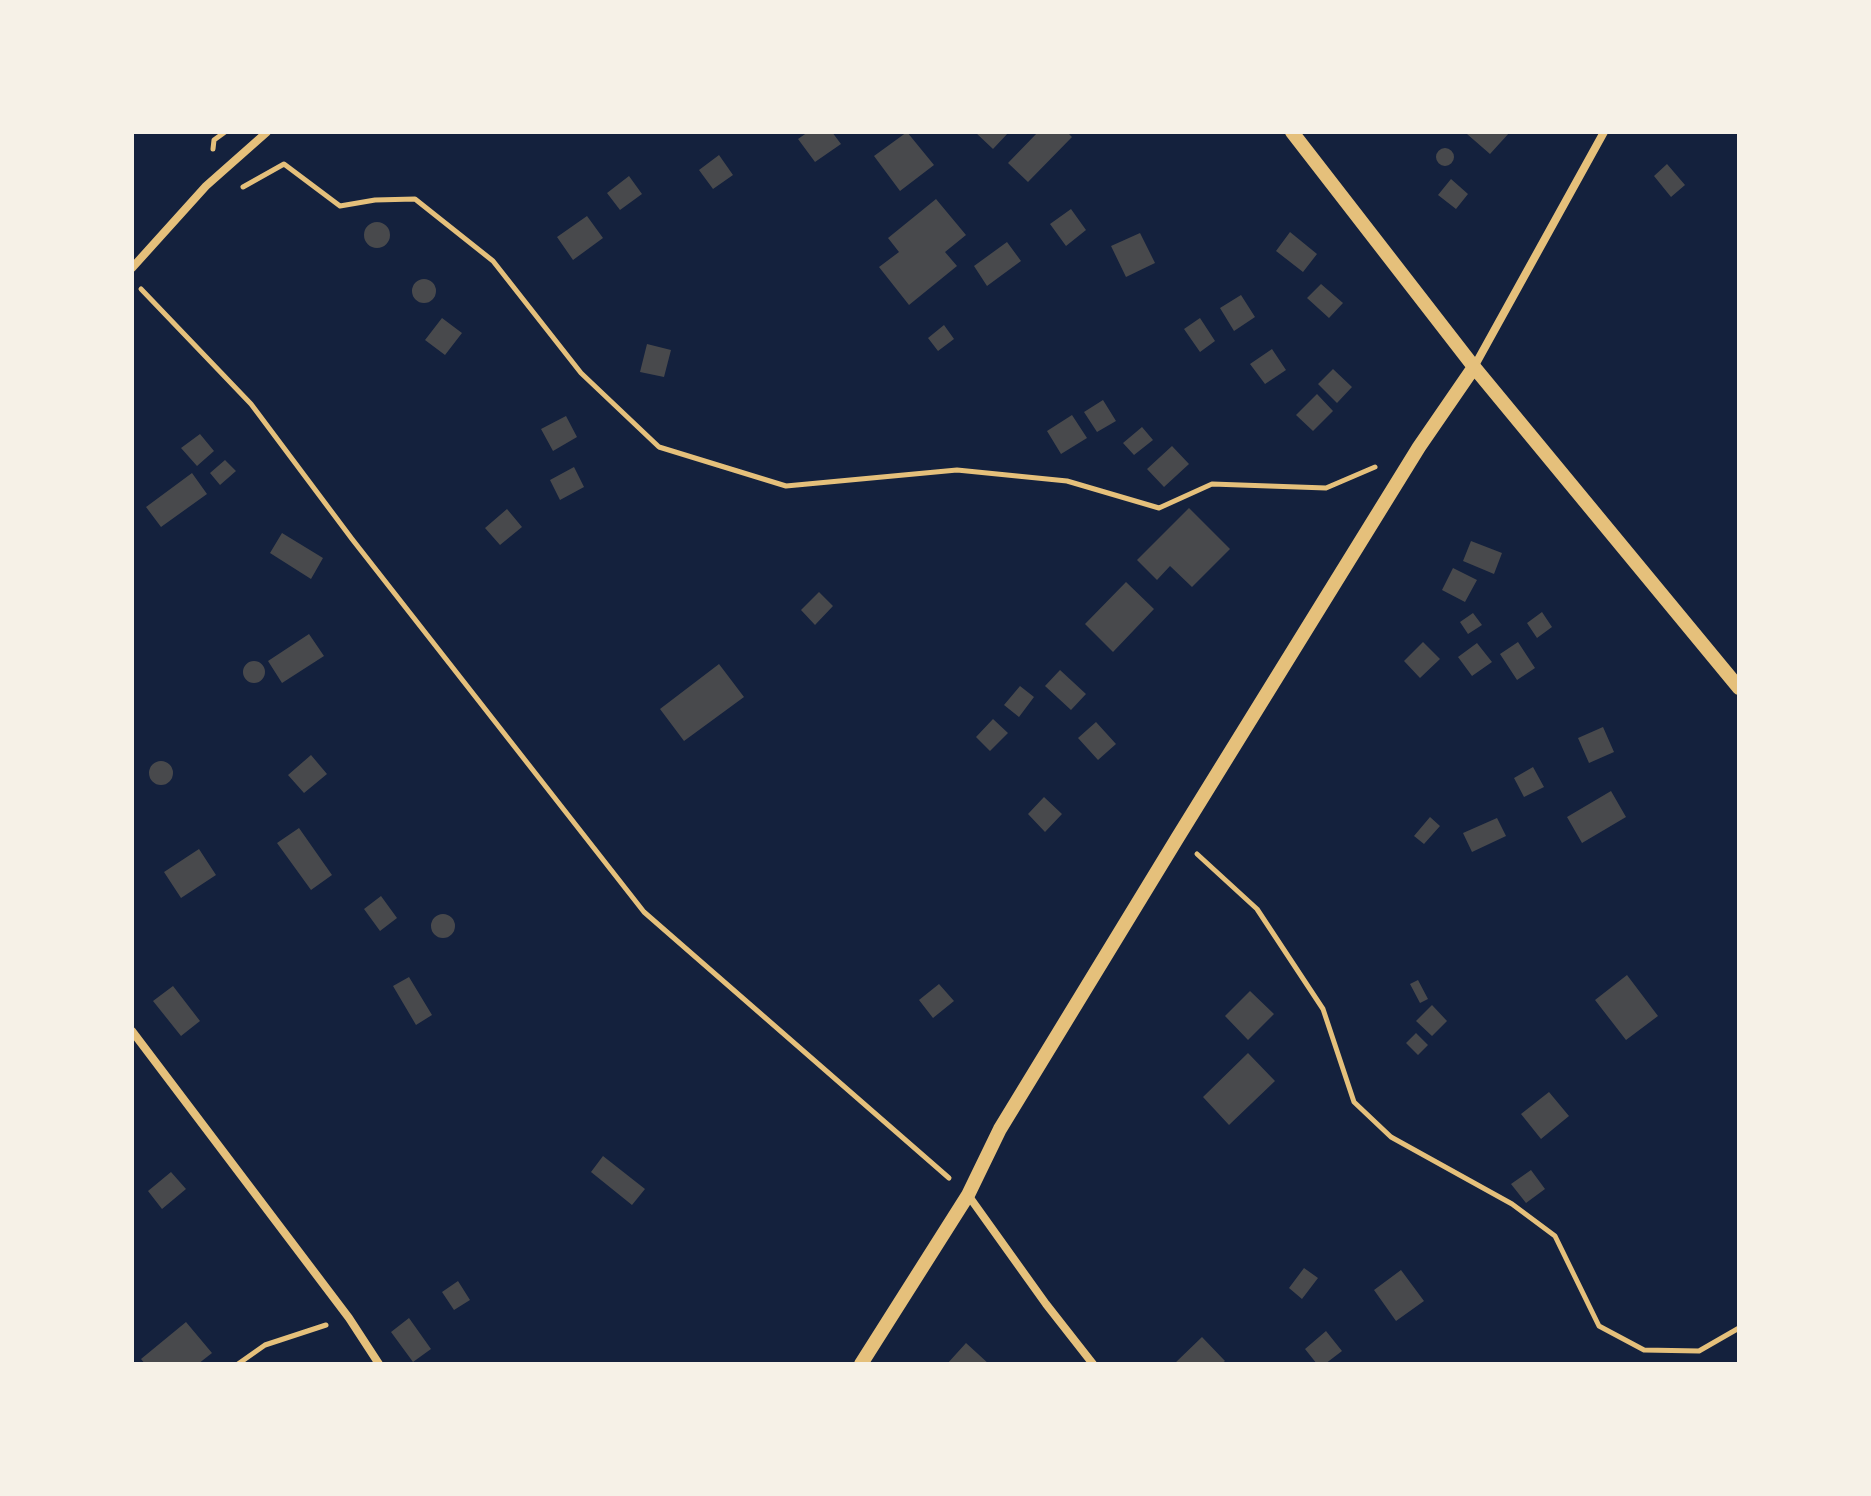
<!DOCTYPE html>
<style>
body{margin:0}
#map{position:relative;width:1871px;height:1496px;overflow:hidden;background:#14213d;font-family:Rubik,sans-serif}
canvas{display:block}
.frame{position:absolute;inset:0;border:134px solid #f6f1e7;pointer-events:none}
</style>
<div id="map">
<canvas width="1871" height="1496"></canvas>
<div class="frame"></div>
</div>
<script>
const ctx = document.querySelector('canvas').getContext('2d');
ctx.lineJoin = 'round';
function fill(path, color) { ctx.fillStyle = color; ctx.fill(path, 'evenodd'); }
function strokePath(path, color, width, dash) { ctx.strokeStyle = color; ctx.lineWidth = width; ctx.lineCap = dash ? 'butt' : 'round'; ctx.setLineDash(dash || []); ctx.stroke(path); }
const building = new Path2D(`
 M808,132H832L841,144L815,162L798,139Z
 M907,132L934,165L900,191L874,156Z
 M975,132H1009L993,149Z
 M1038,132H1067L1072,137L1028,182L1008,163Z
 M1468,132H1510L1490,154L1467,134Z
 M1436 157a9 9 0 1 1 18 0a9 9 0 1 1-18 0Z
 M719,155L733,175L713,189L699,170Z
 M1667,164L1685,185L1671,197L1654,176Z
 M629,176L642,194L620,210L607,193Z
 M1451,179L1468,194L1456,209L1438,195Z
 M936,199L966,235L945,252L957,266L909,305L879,267L899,252L888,238Z
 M1071,209L1086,230L1066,246L1050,224Z
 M587,216L603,238L573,260L557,237Z
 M364 235a13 13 0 1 1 26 0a13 13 0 1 1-26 0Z
 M1290,232L1317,254L1303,272L1276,251Z
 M1140,233L1155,263L1126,277L1111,246Z
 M1007,242L1021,261L987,286L974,266Z
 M412 291a12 12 0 1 1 24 0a12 12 0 1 1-24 0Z
 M1321,284L1343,303L1329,318L1307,298Z
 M1241,295L1255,317L1234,331L1220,308Z
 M442,318L462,333L445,355L425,340Z
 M1200,318L1215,341L1200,352L1184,329Z
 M944,325L954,339L938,351L928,338Z
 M647,344L671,350L664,377L640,372Z
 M1272,349L1286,370L1265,384L1250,364Z
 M1333,369L1352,387L1337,403L1318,384Z
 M1317,394L1333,411L1313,431L1296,415Z
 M1103,400L1116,421L1097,432L1084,412Z
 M1072,415L1087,438L1061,454L1047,431Z
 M566,416L577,437L553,451L541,429Z
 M1142,427L1153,440L1134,455L1123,443Z
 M200,434L214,451L197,466L181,448Z
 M1172,446L1189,464L1164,487L1147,469Z
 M225,460L236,471L220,485L210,473Z
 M574,467L584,487L560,500L550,480Z
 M192,473L207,494L161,527L146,507Z
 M1189,508L1230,549L1192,587L1170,566L1157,580L1137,560Z
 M507,509L522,527L500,545L485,528Z
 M282,533L323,558L311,579L270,553Z
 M1471,541L1502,553L1494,574L1463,561Z
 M1453,568L1477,580L1465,602L1442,590Z
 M1126,582L1154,609L1113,652L1085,624Z
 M819,592L833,606L815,625L801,610Z
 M1542,612L1552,627L1537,638L1527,623Z
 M1473,613L1482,625L1468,634L1460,622Z
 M309,634L324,656L282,683L268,661Z
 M1423,642L1440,659L1420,678L1404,661Z
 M1518,642L1535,668L1517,680L1500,654Z
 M1477,643L1492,662L1472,676L1458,657Z
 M243 672a11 11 0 1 1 22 0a11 11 0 1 1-22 0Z
 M719,664L744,697L684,741L660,709Z
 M1060,670L1086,694L1071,710L1045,686Z
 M1020,686L1034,697L1019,717L1004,705Z
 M993,719L1008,733L990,751L976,737Z
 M1096,722L1116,744L1098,760L1078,738Z
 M1603,727L1614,752L1589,763L1578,738Z
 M311,755L327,774L304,793L288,775Z
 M149 773a12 12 0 1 1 24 0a12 12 0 1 1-24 0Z
 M1533,767L1544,787L1524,797L1514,778Z
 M1611,791L1626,817L1582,843L1567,817Z
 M1044,797L1062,814L1045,832L1028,814Z
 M1430,817L1440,826L1424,844L1414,836Z
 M1497,818L1506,836L1472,852L1463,833Z
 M299,828L332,875L311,890L277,843Z
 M199,849L216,875L181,898L164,872Z
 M381,896L397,918L380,931L364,909Z
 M431 926a12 12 0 1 1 24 0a12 12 0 1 1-24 0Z
 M1627,975L1658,1016L1626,1040L1595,1000Z
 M409,977L432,1015L416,1025L393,986Z
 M1418,980L1428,999L1420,1003L1410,984Z
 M939,984L954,1001L933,1018L919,1000Z
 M173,986L200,1021L181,1036L153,1001Z
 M1250,991L1274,1014L1248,1040L1225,1016Z
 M1432,1005L1447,1021L1432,1036L1416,1021Z
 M1416,1033L1428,1045L1418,1055L1406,1043Z
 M1248,1053L1275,1081L1229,1125L1203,1097Z
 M1549,1092L1569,1116L1541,1139L1521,1114Z
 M603,1156L645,1189L632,1205L591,1172Z
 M1531,1170L1545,1189L1526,1203L1511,1184Z
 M171,1172L186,1189L162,1209L148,1191Z
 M1304,1268L1318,1278L1302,1299L1289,1288Z
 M1401,1270L1424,1301L1396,1321L1374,1290Z
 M458,1281L470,1300L454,1310L442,1292Z
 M409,1318L431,1349L413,1362L391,1332Z
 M186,1322L212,1353L198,1364H145L141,1359Z
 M1326,1331L1342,1351L1325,1364H1317L1305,1349Z
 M1202,1337L1225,1361L1221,1364H1174Z
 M966,1343L989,1364H947Z`);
const path = new Path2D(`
 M213,149L214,140L225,132
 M243,187L284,164L340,206L375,200L415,199L493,261L581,373L659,447L786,486L957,470L1067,481L1159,508L1212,484L1326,488L1375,467
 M141,289L251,404L352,539L644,912L949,1178
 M1197,854L1257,909L1323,1009L1354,1102L1391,1137L1512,1204L1555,1236L1599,1326L1644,1350L1699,1351L1739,1328
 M238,1364L265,1345L326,1325`);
const minor = new Path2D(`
 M132,268L206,186L267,132
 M1474,367L1604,132
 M132,1031L349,1318L379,1364
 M968,1195L1046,1304L1093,1364`);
const tertiary = new Path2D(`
 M1292,132L1474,367L1739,688
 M861,1364L968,1195L1000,1129L1178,837L1419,447L1474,367`);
fill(building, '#48494c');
strokePath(path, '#e5c07b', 5);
strokePath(minor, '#e5c07b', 8);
strokePath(tertiary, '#e5c07b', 14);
</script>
